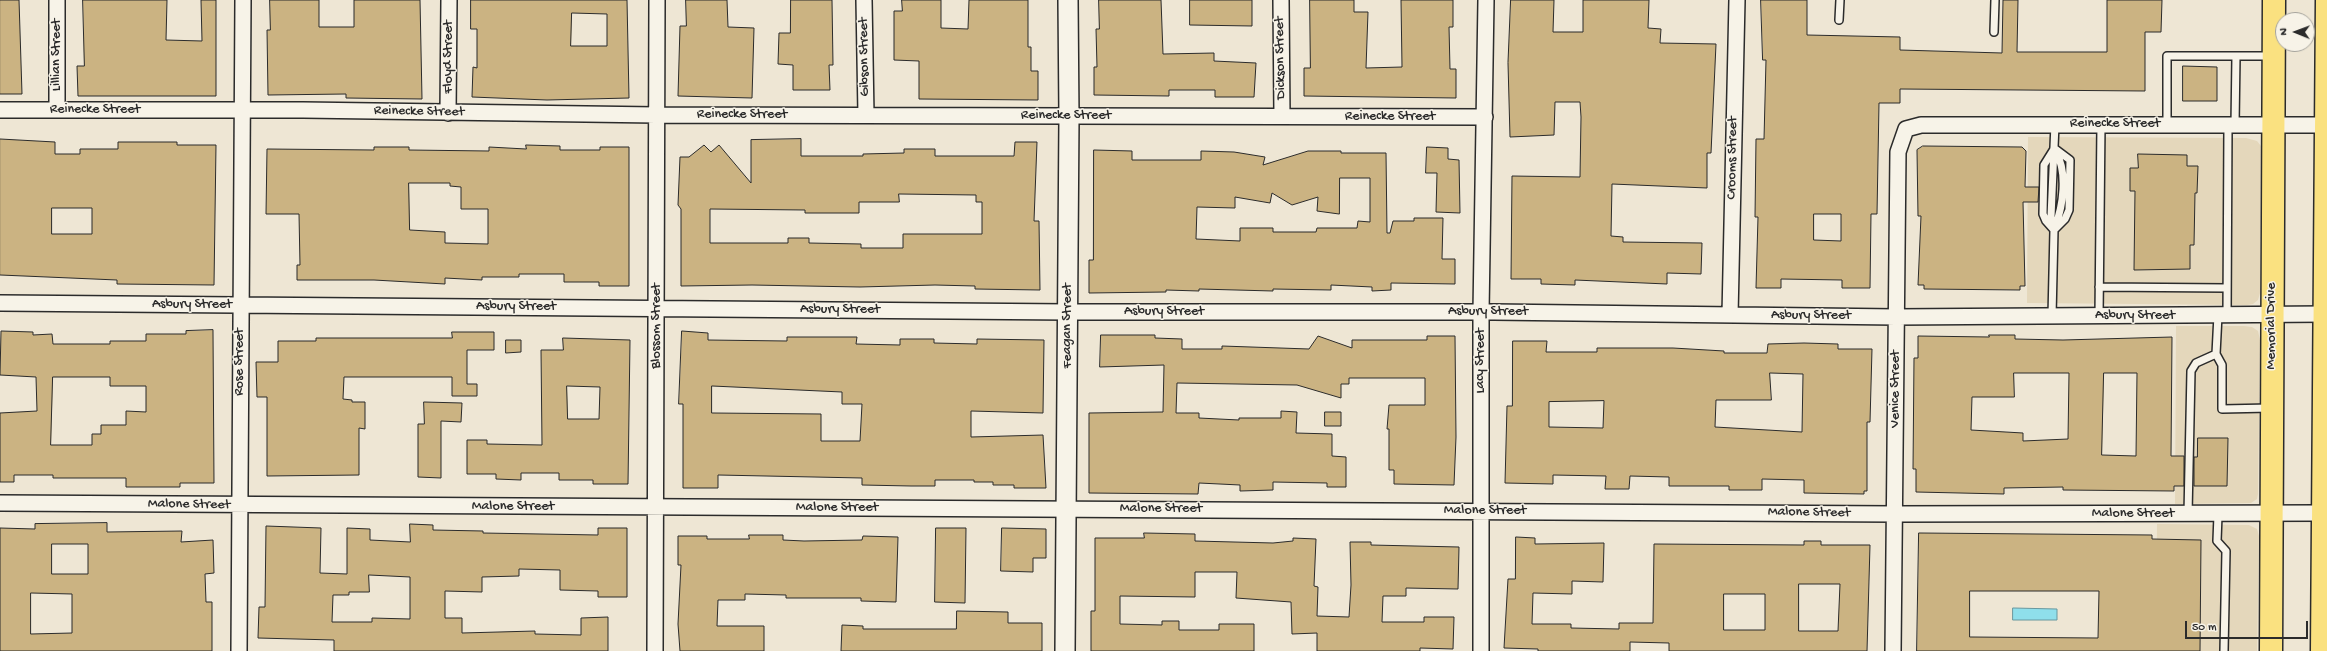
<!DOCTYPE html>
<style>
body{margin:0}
#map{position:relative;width:2327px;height:651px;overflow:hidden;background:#eee6d4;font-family:"Gochi Hand",sans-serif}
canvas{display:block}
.north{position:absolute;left:2275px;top:12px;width:40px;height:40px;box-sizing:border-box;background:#f7f3e8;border:1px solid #a5a39c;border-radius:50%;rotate:271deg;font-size:11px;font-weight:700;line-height:16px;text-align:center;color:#2b2b2b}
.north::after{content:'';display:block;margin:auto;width:14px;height:18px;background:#2b2b2b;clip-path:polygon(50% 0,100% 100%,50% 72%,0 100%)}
.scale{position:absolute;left:2185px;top:621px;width:123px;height:18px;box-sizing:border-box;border:2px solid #2b2b2b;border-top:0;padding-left:5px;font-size:12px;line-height:14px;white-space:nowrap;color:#2b2b2b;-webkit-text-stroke:3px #f7f3e8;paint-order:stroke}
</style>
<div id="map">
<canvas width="2327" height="651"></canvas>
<div class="north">N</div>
<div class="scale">50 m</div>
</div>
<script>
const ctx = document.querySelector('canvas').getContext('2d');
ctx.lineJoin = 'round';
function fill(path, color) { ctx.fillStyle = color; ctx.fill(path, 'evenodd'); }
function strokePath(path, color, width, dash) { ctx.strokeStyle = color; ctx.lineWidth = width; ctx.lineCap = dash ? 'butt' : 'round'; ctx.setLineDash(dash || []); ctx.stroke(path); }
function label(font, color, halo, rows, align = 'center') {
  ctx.font = font + ' "Gochi Hand",sans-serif'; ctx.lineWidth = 3; ctx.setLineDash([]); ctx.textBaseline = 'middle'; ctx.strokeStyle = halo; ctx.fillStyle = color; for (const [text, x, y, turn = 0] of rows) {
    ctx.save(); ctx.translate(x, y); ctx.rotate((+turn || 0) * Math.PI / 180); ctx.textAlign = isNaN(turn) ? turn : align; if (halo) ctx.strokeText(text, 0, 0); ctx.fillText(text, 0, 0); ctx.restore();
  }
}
const built = new Path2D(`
 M2028,137L2246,138L2257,141L2261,146L2260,293L2258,300L2253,304L2247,305L2027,303Z
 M2176,326H2244L2252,327L2258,331L2260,340L2258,494L2257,499L2251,503L2175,504Z
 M2157,524L2249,525L2257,529L2259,536L2257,651H2156Z`);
const water = new Path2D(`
 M2013,608L2057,609V620H2013Z`);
const building = new Path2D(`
 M0,0H19L22,94H0Z
 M83,0H167L166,40L202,41L201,0H216V96H78L77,66H84Z
 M270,0H319V27H354V0H420L422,99L346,98V94L268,95L267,30H270Z
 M471,0H627L629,98L547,100L472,97L473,67L477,68V29H471ZM572,13L607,14V46H571Z
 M686,0H727L728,27L754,28L752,98L678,96L680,26H686Z
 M791,0H832L833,65H829L830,90H793V65L778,64L779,33H790Z
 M902,0H941V28L968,29L969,0H1028V47H1031V71H1038V100L919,99V61L894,60V11H902Z
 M1099,0H1161L1163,54L1214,53V61L1256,63L1254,97H1215V90H1169V96L1094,95V67H1097L1096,29H1099Z
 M1190,0H1252V26L1190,25Z
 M1310,0H1354V12H1368L1366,68L1402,67L1401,0H1453V27H1449L1450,69H1456V98L1304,96V68H1310Z
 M1511,0H1554L1553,32H1583V0H1649L1648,28L1661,29L1660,43L1716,44L1711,153H1707V188L1612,184L1611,236L1623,237V242L1702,243L1701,274L1667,273V284L1575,280V285L1541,284V279H1511L1512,176L1580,177L1581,117L1580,102H1555L1554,135L1510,137L1508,63Z
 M1761,0H1807V35L1900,37V50L2002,53L2003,0H2018L2017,52H2107V0H2162L2161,32H2145V91L1900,89V103H1879L1877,214H1871L1870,288H1842V280L1781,279V288H1756L1758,217H1755L1756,139H1764L1766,60H1763ZM1814,214H1841V241L1814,240Z
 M2183,66L2217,67V101H2183Z
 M0,139L55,142V154H80V149H118V142H177V145H216L214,285L117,284V280L0,275ZM52,208H92V234H52Z
 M801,139V156H863V154L904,153V149H935V156H1014L1015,142H1037L1034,221H1039L1040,290L975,289V286L935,285L860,287L752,285L681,286V209L678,205L680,157H689L704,145L711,152L719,145L751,183V140ZM899,194L976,195V202H982V234H903V248H861V244L809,243V238H788V243H710V209L805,210V213H859V202H899Z
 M526,145L560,146V150H600V147H629V286H599V282H564V274H519V277H482V280L445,278V284L374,280H297V265H300L299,214H266L267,149L374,150V147H409V150L489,151V147L526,149ZM409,183H450V186L461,187V209H488V244L445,243V232L410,230Z
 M1923,146L2022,147L2026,151L2025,187H2039L2038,202H2023L2025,286H2020V290L1924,289V285H1918L1921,216H1918L1917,150Z
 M1427,147L1448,148V159L1459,160L1460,213L1436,212L1437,173H1426Z
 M1094,150L1132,151V160H1201V151L1234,152L1265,157L1263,165L1308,151H1341V153H1386L1387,233H1390L1393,221H1414V218H1443L1442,259H1455V284L1391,283V290L1372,291V287L1331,285V290L1273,289V291L1199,289V291L1166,290V292L1089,293V260H1093ZM1340,178H1370V222L1358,221L1357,228H1317L1316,232H1273V228H1240V241L1196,239L1197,207L1235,208V197L1270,203L1272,193L1292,205L1318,197L1317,211L1339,214Z
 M2138,154L2187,155V166H2198L2197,193H2195L2194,245H2190V269L2134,270L2135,191H2130V168H2138Z
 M213,330L214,483H180V487H126V478H53V475H14V482H0V413L37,411L36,377L0,375L1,331L33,332V335L52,334L53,344H110V341H146V334H186V331ZM53,377H110V386H146V412L126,411V425H101V434H92V445H51Z
 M682,331L708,333V340L787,341V337H857L856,344L900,345V339H934V343L977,344V339L1044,340L1043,413L971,411V437L1043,435L1046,488H1014V485H993V482H974V480H935V486H911L862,485V478L718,475V488H683V404H679ZM712,386L842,392V404H862L860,441H821V414L712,413Z
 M452,332H494V350H467V384H477V396H452V377H344L343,399L352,400V402H365V429L359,428V475L267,476V397H257L256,362H278V341H316V338H452Z
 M1101,335H1155V338L1182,339V349H1222V346L1309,349L1318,336L1352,348V340H1427V336H1455L1456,437L1454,485L1394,484V470H1389V429H1387L1389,405H1425V378H1349V384H1341V398L1297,385L1177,383L1176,413H1199V418L1239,420V418H1281V411L1297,412L1296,433L1332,434V456L1346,457V487H1327V483L1273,482V490L1240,491V485L1199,483L1198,494L1089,493V413L1163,412L1164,365L1100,367Z
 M1989,335H2015V339L2063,340L2172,337L2171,456H2184V486H2174V491L2063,490V487L2004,488V494L1916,492V469H1913L1914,358H1918V336L1989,337ZM2014,373H2069L2068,439L2023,441V433L1971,430L1972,397H2014ZM2104,373H2137L2136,456L2102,455Z
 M563,338L630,340L628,484H593V480H559V473H521V480L496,479V474H467V440H487V444L542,445L541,350H563ZM567,386L600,387L599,419H568Z
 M506,340H521V352L506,353Z
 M1513,341H1547L1546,352H1597V348H1673L1724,351V353H1767L1768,344L1804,343L1838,344V349H1872L1870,422H1867V491H1864V494L1804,493V480L1762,479V490H1729V486H1669V477L1630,476L1629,489H1605L1606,476L1553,475V484L1505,483L1507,406H1512ZM1770,373L1803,374L1802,432L1715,427L1716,400H1771ZM1604,401L1603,428L1549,427V402Z
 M424,402L462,403L461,422L441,421V478L418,477V424H424Z
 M1325,412H1341V426H1325Z
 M2198,438H2228L2227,486H2194V457H2197Z
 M107,523V532L182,531L181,542L213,540L214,573L205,574L206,602H212V651H0V528L35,529V524ZM52,544H88V574H52ZM31,593L72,594V633L31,634Z
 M410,524L433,525V530L483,531V533L598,535V528H627V597H598V591L560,590V570L519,569V576L482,577V592L445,591V618H462V633L535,631V634L581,635V618L608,617V651H334V640L258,638L259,607H265L266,526L321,528L320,573L347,574V528L370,529V540L410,542ZM369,575L410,577V619L372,618V622H332L333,595H349V592H369Z
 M936,528H966L965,603L935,602Z
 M1002,528L1046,529V558H1033V572L1001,571Z
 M1144,533L1195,534V541L1273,543L1293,541V538L1316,539L1314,586L1318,587L1317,616L1349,617L1351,585L1350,542H1371V545L1459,547L1458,589L1406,588V596H1383L1382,622H1424V617H1454L1453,649L1420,648V651H1317V633L1292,634L1291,602L1236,598L1237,572H1195V597L1120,596V624L1162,625V621H1179V630H1219V624H1254V651H1091V611H1095V538H1144Z
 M1919,533L2152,535V539L2201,540L2200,651H1917ZM1970,591H2099L2098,638L1970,637Z
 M749,535H783V540L804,541L862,540L863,536L898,537L896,602L861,601V598H786V595L745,594V600H718L717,626H764V651H680L678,624L681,565H678V536H707V539H749Z
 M1516,537L1535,538V544L1604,543L1603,582L1572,581V594L1533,593L1532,624H1571V628L1619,629V623H1653L1654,544L1804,545V541H1821V545H1870L1867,651H1669V643L1630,642V651H1538V649L1504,648L1508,579H1515ZM1799,584H1840L1838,631H1799ZM1724,594H1765V630H1724Z
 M957,611L1008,612V623H1042V651H841L842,625L863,626V629H956Z`);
const service = new Path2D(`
 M1839,20L1840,0
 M1994,32L1995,0
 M2167,124V56H2271
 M2235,125L2236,56
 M2055,227C2063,206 2068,173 2056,152
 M2054,230L2065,219L2069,210L2070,160L2054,148
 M2054,230L2046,221L2043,214L2044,165L2054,149
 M2099,287L2227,288
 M2218,315L2216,354L2222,365V409L2270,408
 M2227,315L2228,125
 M2052,316L2054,230L2051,217L2055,124
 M2099,316L2101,124
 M2188,514L2191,371L2196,363L2216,354
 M2218,515L2217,541L2226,551L2224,651`);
const minor = new Path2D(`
 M864,0L866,115
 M1281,0L1282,116
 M0,110H303L656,115L1485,117
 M57,110V0
 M448,113L449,0
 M0,303L1068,312H1494L1896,317L2327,314
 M1730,315L1737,0
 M0,503L1895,514L2322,513
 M239,651L243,0
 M655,651L657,0
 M1481,651V312L1486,0
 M1893,651L1898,152L1906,129L1921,125H2325`);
const tertiary = new Path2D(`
 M1065,651L1069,117L1068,0`);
const primary = new Path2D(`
 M2271,651L2274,0
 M2322,651L2327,0`);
const streetNames = [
 ["Lillian Street",57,55,-90],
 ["Floyd Street",449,57,-90],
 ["Gibson Street",865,57,-91],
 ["Dickson Street",1281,58,-91],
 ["Reinecke Street",95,110],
 ["Reinecke Street",419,112,1],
 ["Reinecke Street",742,115],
 ["Reinecke Street",1066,116],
 ["Reinecke Street",1390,117],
 ["Reinecke Street",2115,124],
 ["Crooms Street",1733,158,-89],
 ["Asbury Street",192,305],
 ["Asbury Street",516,307],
 ["Asbury Street",840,310],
 ["Asbury Street",1164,312],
 ["Asbury Street",1488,312],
 ["Asbury Street",1811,316],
 ["Asbury Street",2135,316],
 ["Blossom Street",657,326,-90],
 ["Feagan Street",1068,326,-90],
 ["Memorial Drive",2272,326,-90],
 ["Lacy Street",1481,361,-90],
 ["Rose Street",240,362,-90],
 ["Venice Street",1896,389,-90],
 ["Malone Street",189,505,1],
 ["Malone Street",513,507],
 ["Malone Street",837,508],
 ["Malone Street",1161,509],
 ["Malone Street",1485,511],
 ["Malone Street",1809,513,1],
 ["Malone Street",2133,514]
];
fill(built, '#e4d7bb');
fill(water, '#8fdfeb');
strokePath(water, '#67979e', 1);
fill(building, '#cbb382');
strokePath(building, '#2b2b2b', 1);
strokePath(service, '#2b2b2b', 10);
strokePath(minor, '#2b2b2b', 18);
strokePath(tertiary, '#2b2b2b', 22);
strokePath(primary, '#2b2b2b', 25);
strokePath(service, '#f7f3e8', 7);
strokePath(minor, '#f7f3e8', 15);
strokePath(tertiary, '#f7f3e8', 19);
strokePath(primary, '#fae180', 22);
label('14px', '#2b2b2b', '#f7f3e8', streetNames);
</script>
